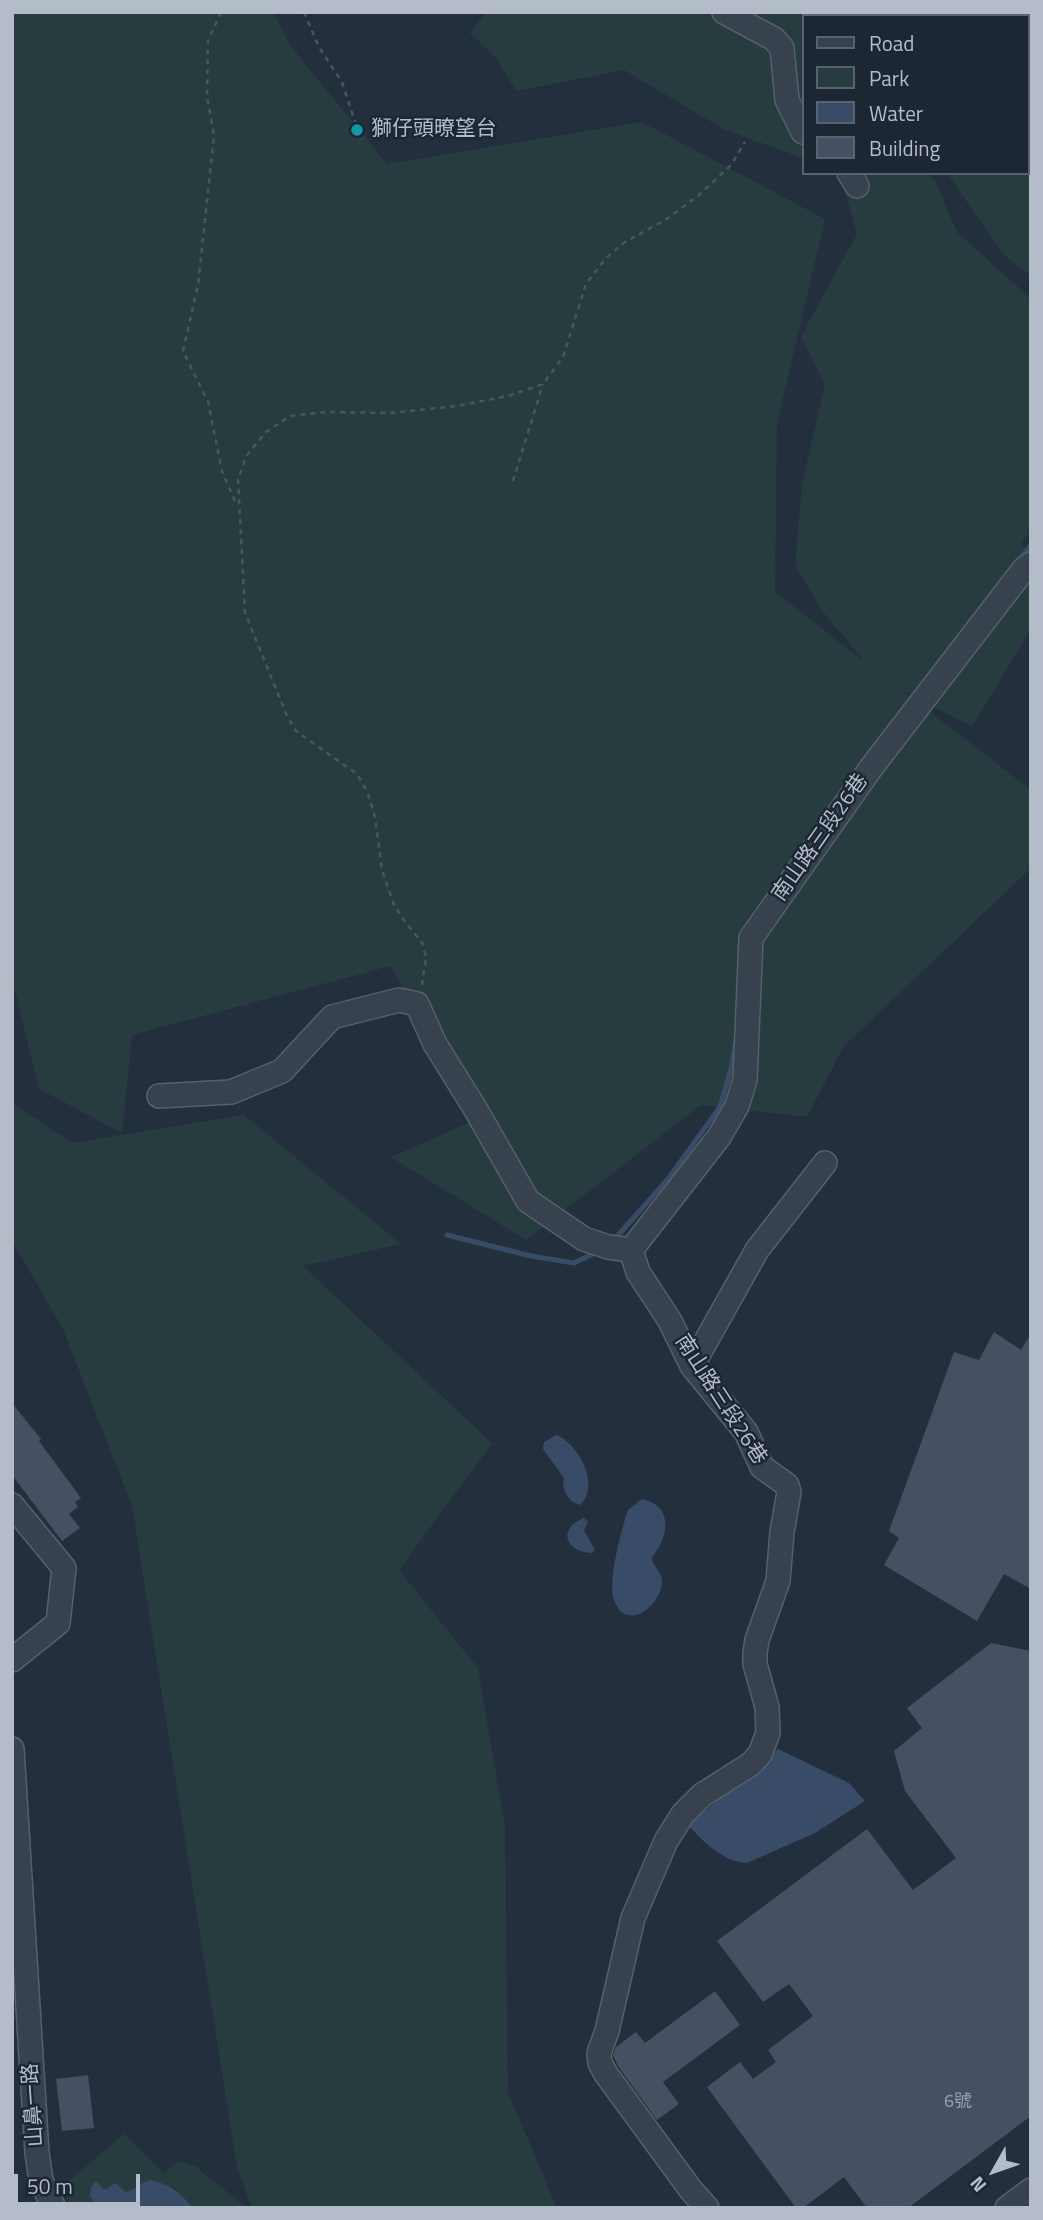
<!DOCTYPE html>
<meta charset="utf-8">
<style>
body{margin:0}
#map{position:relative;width:1043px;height:2220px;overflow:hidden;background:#242f3e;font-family:"Titillium Web",sans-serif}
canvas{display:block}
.frame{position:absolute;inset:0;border:14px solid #b4bcc9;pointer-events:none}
.legend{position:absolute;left:802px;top:14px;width:228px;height:161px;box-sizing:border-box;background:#1d2633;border:2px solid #59626f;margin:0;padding:9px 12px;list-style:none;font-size:21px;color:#b4bcc9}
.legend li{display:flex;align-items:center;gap:14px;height:35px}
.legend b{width:35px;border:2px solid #59626f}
.north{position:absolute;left:959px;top:2136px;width:70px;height:70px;-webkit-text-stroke:5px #1d2633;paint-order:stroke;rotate:230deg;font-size:19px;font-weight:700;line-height:28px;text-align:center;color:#b4bcc9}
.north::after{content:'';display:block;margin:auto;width:24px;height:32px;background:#b4bcc9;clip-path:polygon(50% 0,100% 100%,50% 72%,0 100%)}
.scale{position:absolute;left:14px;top:2174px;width:126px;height:32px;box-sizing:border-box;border:4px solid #b4bcc9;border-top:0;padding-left:9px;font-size:21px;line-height:24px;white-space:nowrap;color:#b4bcc9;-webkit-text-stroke:5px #1d2633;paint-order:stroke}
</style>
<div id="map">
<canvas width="1043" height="2220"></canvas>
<div class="frame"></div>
<ul class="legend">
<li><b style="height:9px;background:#38414e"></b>Road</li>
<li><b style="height:19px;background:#263c3f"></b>Park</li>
<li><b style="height:19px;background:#394c67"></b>Water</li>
<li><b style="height:19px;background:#455162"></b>Building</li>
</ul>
<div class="north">N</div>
<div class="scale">50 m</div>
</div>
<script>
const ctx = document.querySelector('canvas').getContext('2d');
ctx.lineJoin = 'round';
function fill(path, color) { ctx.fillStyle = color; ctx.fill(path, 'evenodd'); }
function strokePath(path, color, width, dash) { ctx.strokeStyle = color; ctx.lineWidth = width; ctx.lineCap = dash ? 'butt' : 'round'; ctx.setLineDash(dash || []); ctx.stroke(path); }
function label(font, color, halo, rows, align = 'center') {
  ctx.font = font + ' "Titillium Web","Noto Sans TC",sans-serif'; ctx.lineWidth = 5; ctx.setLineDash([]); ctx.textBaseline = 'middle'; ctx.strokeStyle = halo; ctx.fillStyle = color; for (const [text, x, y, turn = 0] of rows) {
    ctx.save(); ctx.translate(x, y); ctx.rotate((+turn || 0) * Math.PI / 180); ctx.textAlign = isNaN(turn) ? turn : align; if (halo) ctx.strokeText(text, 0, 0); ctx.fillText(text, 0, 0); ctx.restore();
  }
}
const green = new Path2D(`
 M12,12H273L289,44L387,164L642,122L825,219L777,424L775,592L865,662L822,611L795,565L802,484L825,384L801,336L857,234L840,173H927L936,183L957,232L1031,299V530L1021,544L1031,553V629L972,727L902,690L1031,790V868L844,1046L807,1117L701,1105L526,1240L391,1157L483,1117L390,966L132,1035L122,1133L39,1089L12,978Z
 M486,12H858L856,16H803V158L725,130L624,70L516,91L497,59L470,33Z
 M883,12H974L973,16H883Z
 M1027,130L1031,132V276L1003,254L947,173H1027Z
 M12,1103L72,1143L244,1115L401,1244L303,1266L492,1443L399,1570L478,1668L505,1827L508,2092L557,2208H252L237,2167L132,1506L63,1329L12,1241Z
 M124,2134L164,2173L180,2161L195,2166L247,2208H71L62,2187Z`);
const water = new Path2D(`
 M1008,12H1031V101L1027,102V16H1003Z
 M556,1435C579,1443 601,1487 580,1505C569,1502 561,1490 564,1478L543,1449L544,1442Z
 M642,1499C674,1505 669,1538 652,1557C652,1567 662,1571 662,1581C661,1607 626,1633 614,1600C607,1582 622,1528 628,1510Z
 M584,1518L588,1522L584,1530L595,1550L591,1553C563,1551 559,1527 584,1518Z
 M778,1749L849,1783L865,1801L815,1833L747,1863C723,1862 704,1842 688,1825Z
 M151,2180C170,2185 180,2192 193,2208H97L90,2196L91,2187L96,2181L103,2189H107L113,2184H117L125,2192C135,2191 140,2182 151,2180Z`);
const stream = new Path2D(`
 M1020,559L1031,545
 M447,1235L531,1256L574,1263L597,1252
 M613,1241L668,1179L720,1107L731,1069L736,1039`);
const building = new Path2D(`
 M994,1332L1021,1350L1031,1334V1589L1004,1574L977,1621L884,1565L899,1538L889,1531L954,1352L979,1360Z
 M12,1403L41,1439L39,1441L81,1498L75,1502L78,1507L69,1514L80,1528L62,1541L12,1475Z
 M991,1643L1031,1651V2116L908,2208H867L844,2177L803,2208H796L707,2087L740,2062L753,2079L776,2062L768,2050L813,2016L789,1984L763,2002L717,1941L867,1829L913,1890L956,1858L905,1791L894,1751L922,1728L907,1708Z
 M715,1991L740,2025L663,2082L679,2104L657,2120L618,2066L613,2055L616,2047L636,2032L645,2043Z
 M88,2075L94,2128L62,2131L56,2079Z`);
const path = new Path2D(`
 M221,12L208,41L207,96L214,135L198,285L183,351L208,402L222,471L237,506
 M304,12L319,47L342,82L361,140
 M513,481L543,384
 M422,985L426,959L423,944L406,923L394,905L382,870L375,817L367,791L357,774L296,731L287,716L245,613L238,479L247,455L266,432L290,416L325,412L390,413L457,406L508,396L543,384L563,357L586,284L606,258L625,242L665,220L698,196L731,165L745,142`);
const minor = new Path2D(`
 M724,12L774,39L782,48L787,100L803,132
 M849,173L857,186
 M159,1096L231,1092L282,1071L332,1017L399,1000L417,1004L435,1044L476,1110L528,1201L584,1239L608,1247L631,1250
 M692,1366L757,1250L825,1163
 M12,1505L64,1568L58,1623L12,1660
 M12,1749L37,2153L41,2180L54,2208
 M707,2208L691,2190L606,2074L600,2063L599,2053L607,2031L633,1918L666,1841L683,1814L702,1795L751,1764L760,1754L768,1733L767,1707L755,1664V1653L757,1640L778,1581L782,1532L789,1492L787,1485L762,1467L746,1432L692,1366L670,1321L638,1272L631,1250L719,1137L737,1106L745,1080L751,938L871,768L1024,569L1031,564
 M1007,2208L1031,2190`);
const markers = [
 [357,130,7,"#0f9aa8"]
];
const numberNames = [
 ["6號",958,2103]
];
const poiNames = [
 ["獅仔頭暸望台",371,130]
];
const streetNames = [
 ["南山路三段26巷",821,838,-55],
 ["南山路三段26巷",720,1400,57],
 ["山鼻一路",34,2105,-94]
];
fill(green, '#263c3f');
fill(water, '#394c67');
strokePath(stream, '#394c67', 5);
fill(building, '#455162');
strokePath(minor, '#565f6c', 26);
strokePath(path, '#44595c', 2.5, [5, 5]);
strokePath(minor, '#38414e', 23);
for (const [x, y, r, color] of markers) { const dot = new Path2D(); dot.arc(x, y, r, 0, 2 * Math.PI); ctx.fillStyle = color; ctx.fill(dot); strokePath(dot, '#1d2633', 2.5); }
label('18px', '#98a1af', null, numberNames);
label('21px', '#b4bcc9', '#1d2633', poiNames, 'left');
label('21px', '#b4bcc9', '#1d2633', streetNames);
</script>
